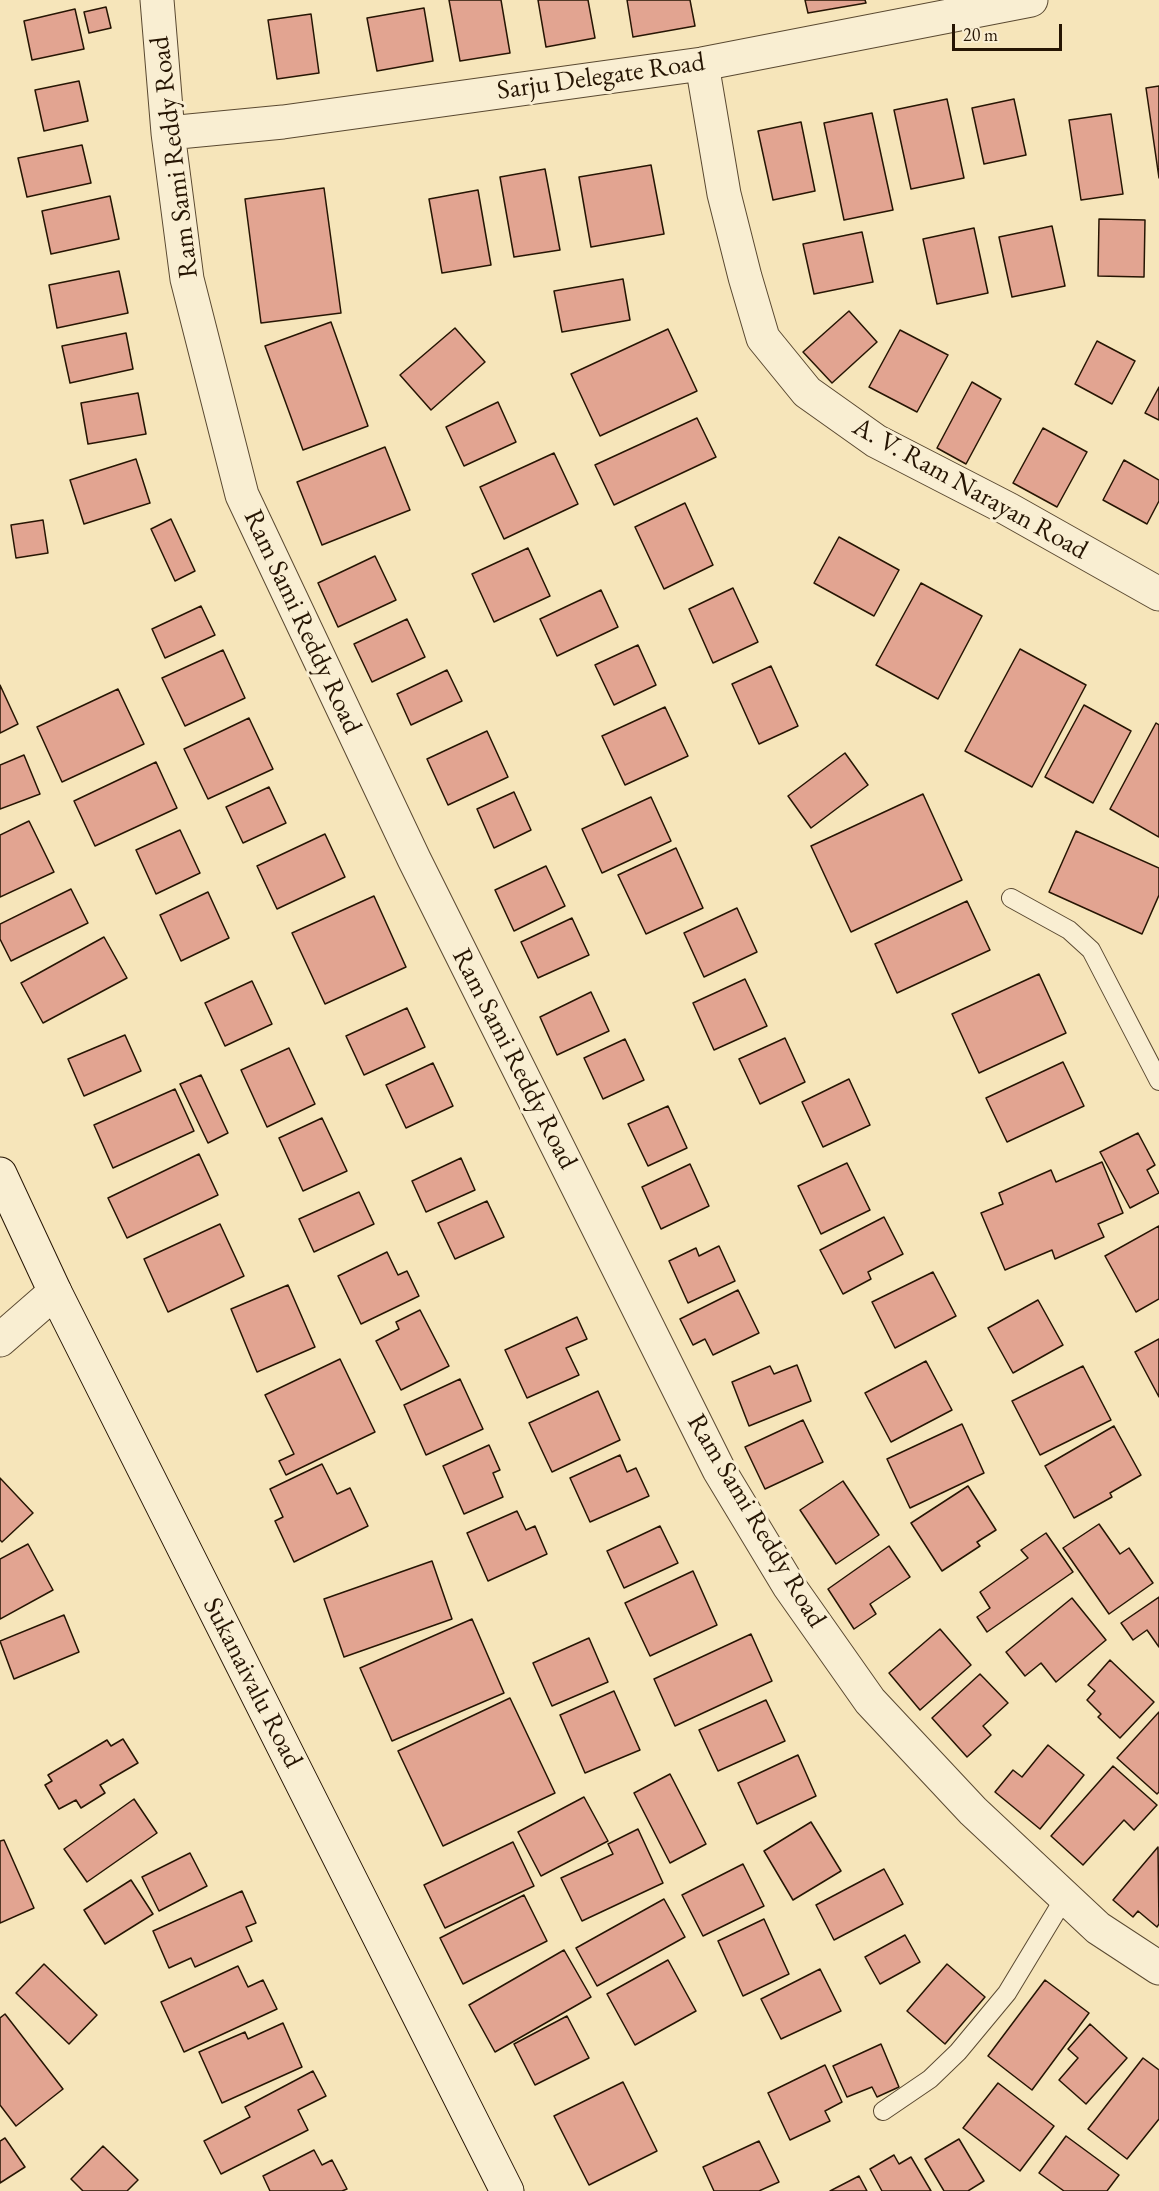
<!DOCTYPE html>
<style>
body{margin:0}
#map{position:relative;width:1159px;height:2191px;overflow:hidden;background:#f6e5ba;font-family:"EB Garamond",serif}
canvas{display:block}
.scale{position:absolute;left:952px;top:24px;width:110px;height:27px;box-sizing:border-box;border:3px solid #261503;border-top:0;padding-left:8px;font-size:18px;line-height:21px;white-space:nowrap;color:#261503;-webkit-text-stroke:4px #f9eed2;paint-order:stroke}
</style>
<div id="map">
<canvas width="1159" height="2191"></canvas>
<div class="scale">20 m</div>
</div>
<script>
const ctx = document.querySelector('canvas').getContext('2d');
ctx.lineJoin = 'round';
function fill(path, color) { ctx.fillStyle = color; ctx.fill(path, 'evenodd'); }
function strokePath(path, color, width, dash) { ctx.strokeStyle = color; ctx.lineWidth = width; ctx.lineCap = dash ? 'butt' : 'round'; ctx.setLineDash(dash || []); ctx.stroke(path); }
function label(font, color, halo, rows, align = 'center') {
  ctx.font = font + ' "EB Garamond",serif'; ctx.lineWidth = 6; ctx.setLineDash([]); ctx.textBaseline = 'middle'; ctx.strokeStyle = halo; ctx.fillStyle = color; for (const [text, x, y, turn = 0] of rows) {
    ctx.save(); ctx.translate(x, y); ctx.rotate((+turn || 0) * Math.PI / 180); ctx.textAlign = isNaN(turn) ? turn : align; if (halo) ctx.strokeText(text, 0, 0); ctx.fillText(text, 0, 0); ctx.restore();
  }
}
const building = new Path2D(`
 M449,0H501L510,53L460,61Z
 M538,0H588L595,38L546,47Z
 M627,0H690L695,26L633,37Z
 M805,0H865L866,3L808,13Z
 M106,7L111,28L89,33L84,12Z
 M424,8L433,61L377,71L367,18Z
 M75,9L84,49L32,60L24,21Z
 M311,14L319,73L277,79L268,20Z
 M79,81L88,121L44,131L35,90Z
 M1159,86V178L1146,88Z
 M947,99L964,178L911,189L894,110Z
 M1014,99L1026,155L984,164L972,108Z
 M872,113L893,210L844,220L824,123Z
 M1111,114L1123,194L1081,200L1069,120Z
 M801,122L815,191L773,200L758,131Z
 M82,145L91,183L27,197L18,158Z
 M651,165L664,234L591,247L579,177Z
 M545,169L560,250L514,257L500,177Z
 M324,188L341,313L261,323L245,199Z
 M478,190L491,265L442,273L429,199Z
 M110,196L119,239L51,254L42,211Z
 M1099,219L1145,220L1144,277L1098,276Z
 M1052,226L1065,286L1012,297L999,237Z
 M974,228L988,293L937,304L923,239Z
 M862,232L873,282L814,294L803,244Z
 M119,271L128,313L57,328L49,285Z
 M623,279L630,320L562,332L554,291Z
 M849,311L877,342L832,383L803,352Z
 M331,322L368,426L303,450L265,346Z
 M455,328L485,362L431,410L400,375Z
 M668,329L697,391L600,436L571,374Z
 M900,330L948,355L917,412L869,387Z
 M126,333L133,369L70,383L62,346Z
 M1097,341L1135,361L1112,404L1075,384Z
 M972,382L1001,399L966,464L937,448Z
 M1159,387V420L1145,413Z
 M138,393L146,434L88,444L81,403Z
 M498,402L516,442L464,466L446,427Z
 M697,418L716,457L614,505L595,465Z
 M1043,428L1087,452L1057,507L1013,483Z
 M385,447L410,510L322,545L297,482Z
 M554,453L578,504L504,539L480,487Z
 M136,459L150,503L84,524L70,480Z
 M1124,460L1159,480V501L1147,524L1103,500Z
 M685,503L713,565L664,589L635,527Z
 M171,519L195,571L175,581L151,529Z
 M43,520L48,553L16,558L11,525Z
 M839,537L899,570L874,616L814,583Z
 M528,548L550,596L494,622L472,574Z
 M375,556L396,600L338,627L318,583Z
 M921,583L982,616L938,699L876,665Z
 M733,588L758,642L713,663L689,609Z
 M601,590L618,627L557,656L540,619Z
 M201,606L215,635L165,658L152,629Z
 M407,619L425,657L372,682L354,644Z
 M638,645L656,685L614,705L595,665Z
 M1020,649L1086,685L1032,787L965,751Z
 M223,650L245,698L185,726L162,678Z
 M771,666L798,726L759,744L732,684Z
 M447,670L462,701L411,725L397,694Z
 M0,685L18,724L0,733Z
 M118,689L144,744L62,782L37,727Z
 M1084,705L1131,731L1093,803L1045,777Z
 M665,707L688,756L625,785L602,736Z
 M249,718L273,769L208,799L184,749Z
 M1156,723L1159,725V837L1110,809Z
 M487,731L508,777L448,805L427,759Z
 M845,753L868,785L811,828L788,796Z
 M24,755L40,794L0,809V765Z
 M156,762L177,808L95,846L74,801Z
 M269,787L286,823L243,843L226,807Z
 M514,792L531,830L494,848L477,809Z
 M923,794L962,880L851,932L811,846Z
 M651,797L671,841L602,873L582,829Z
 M29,821L54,872L0,897V835Z
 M180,830L200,873L156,894L136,850Z
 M1076,831L1159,868V895L1142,934L1049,892Z
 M325,834L345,877L277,909L257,866Z
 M676,848L703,908L646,934L618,875Z
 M546,866L565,906L514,931L495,890Z
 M71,889L88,923L11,961L0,939V924Z
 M208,892L229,938L181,961L160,915Z
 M374,896L406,967L325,1004L292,933Z
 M967,901L990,950L897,993L875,944Z
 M737,908L757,952L704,977L684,933Z
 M572,918L589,955L538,978L521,942Z
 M104,937L127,978L43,1023L21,983Z
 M1039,974L1066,1033L979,1073L952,1014Z
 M745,979L767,1026L714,1050L693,1003Z
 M252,981L272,1024L225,1046L205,1003Z
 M591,992L609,1031L557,1055L540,1017Z
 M407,1008L425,1047L364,1075L346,1036Z
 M125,1035L141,1071L84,1096L68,1059Z
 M785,1038L805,1082L760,1104L739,1059Z
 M625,1039L644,1080L603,1099L584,1058Z
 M289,1048L315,1104L267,1127L241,1070Z
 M1063,1062L1084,1106L1007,1142L986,1098Z
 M433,1063L453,1106L406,1128L386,1085Z
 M201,1075L228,1133L208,1143L180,1084Z
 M849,1079L870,1125L823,1147L802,1102Z
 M175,1089L194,1131L113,1168L94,1125Z
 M668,1106L687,1148L648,1166L628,1124Z
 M322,1118L347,1171L303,1191L279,1138Z
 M1138,1133L1155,1165L1147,1170L1159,1193L1130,1208L1100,1152Z
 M199,1154L218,1195L127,1238L108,1198Z
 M461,1158L475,1190L426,1212L412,1181Z
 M1102,1162L1123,1213L1098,1224L1104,1237L1055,1259L1052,1250L1005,1270L981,1213L1003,1204L999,1193L1051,1170L1056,1182Z
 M847,1163L870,1210L821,1234L798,1186Z
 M690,1164L709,1206L661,1229L642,1187Z
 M359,1192L374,1224L314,1252L299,1219Z
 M487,1201L504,1237L455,1259L438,1223Z
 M884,1217L903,1254L868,1272L871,1279L843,1294L820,1250Z
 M220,1224L244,1276L168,1312L144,1259Z
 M1159,1226V1299L1136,1312L1105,1256Z
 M719,1246L735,1281L688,1303L669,1261L696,1248L699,1256Z
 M387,1252L398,1275L407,1271L419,1296L361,1324L338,1276Z
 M933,1272L956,1316L895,1348L872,1302Z
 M288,1285L315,1347L257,1372L231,1309Z
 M738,1290L759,1333L713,1355L705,1339L693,1345L680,1319Z
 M1038,1300L1063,1345L1013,1373L988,1328Z
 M420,1310L449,1366L401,1390L376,1341L399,1329L396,1322Z
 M577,1317L587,1339L566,1348L579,1375L527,1398L505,1350Z
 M1159,1339V1397L1135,1352Z
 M340,1359L375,1432L286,1475L279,1461L294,1454L265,1395Z
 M926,1361L952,1410L891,1442L865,1393Z
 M797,1365L811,1401L749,1426L732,1382L770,1366L774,1374Z
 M1083,1366L1111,1420L1040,1455L1012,1401Z
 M460,1379L483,1429L426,1455L404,1405Z
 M598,1391L620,1440L552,1472L529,1423Z
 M803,1420L823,1462L765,1489L745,1447Z
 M962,1424L984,1473L910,1508L887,1459Z
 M1114,1426L1141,1475L1110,1493L1112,1497L1074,1518L1045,1466Z
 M489,1445L500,1470L493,1473L503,1497L464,1514L443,1466Z
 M620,1455L627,1472L636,1468L649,1496L590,1522L570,1478Z
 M322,1464L337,1494L350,1488L368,1526L294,1562L275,1521L283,1517L270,1489Z
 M0,1478L33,1513L2,1542L0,1540Z
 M843,1481L879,1535L836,1564L800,1510Z
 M968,1486L996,1530L977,1542L980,1546L942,1571L911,1523Z
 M517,1511L526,1530L535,1526L547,1554L488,1581L467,1533Z
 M1099,1524L1120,1554L1129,1548L1153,1583L1109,1614L1063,1548Z
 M660,1526L678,1563L624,1588L607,1551Z
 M1046,1533L1073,1572L987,1632L977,1617L990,1608L980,1592L1028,1558L1021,1550Z
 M28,1544L53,1590L0,1619V1559Z
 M889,1546L910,1577L870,1604L876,1614L854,1629L828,1589Z
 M432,1561L452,1619L344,1657L324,1599Z
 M693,1571L717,1625L650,1656L625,1603Z
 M1159,1597V1647L1147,1630L1133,1640L1121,1623Z
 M1072,1598L1106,1640L1056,1682L1041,1663L1025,1676L1006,1652Z
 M64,1615L79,1652L14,1679L0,1641Z
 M472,1619L504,1693L392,1741L360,1668Z
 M940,1629L971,1665L920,1710L889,1673Z
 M751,1634L772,1681L675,1726L654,1679Z
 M589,1638L608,1682L552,1706L533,1663Z
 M1110,1660L1154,1702L1120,1738L1098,1717L1101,1714L1087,1700L1095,1691L1088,1685Z
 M980,1674L1008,1703L983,1726L991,1735L967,1757L932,1718Z
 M614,1691L640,1750L585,1773L560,1715Z
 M510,1698L555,1793L443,1846L398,1751Z
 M766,1700L785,1741L718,1771L699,1730Z
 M1159,1712V1792L1157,1794L1117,1758Z
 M123,1739L138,1763L100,1785L105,1793L81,1808L76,1800L59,1809L45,1785L52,1781L48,1775L107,1740L111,1746Z
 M1048,1745L1084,1775L1040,1829L995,1792L1013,1770L1022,1777Z
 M798,1755L816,1796L757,1824L738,1783Z
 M1113,1766L1157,1805L1134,1830L1124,1820L1083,1865L1051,1836Z
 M670,1774L706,1844L670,1863L634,1793Z
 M584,1797L608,1841L541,1876L518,1832Z
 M134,1799L157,1833L87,1882L64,1849Z
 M811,1822L841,1871L793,1900L764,1851Z
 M638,1829L663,1883L582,1921L561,1878L613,1854L608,1844Z
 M4,1840L34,1908L0,1923V1841Z
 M513,1842L534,1886L445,1928L424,1885Z
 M1158,1847L1159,1924L1157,1927L1138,1911L1133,1917L1113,1900Z
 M190,1853L207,1886L159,1911L142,1877Z
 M743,1864L764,1906L703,1936L682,1895Z
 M884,1869L903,1904L834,1940L816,1905Z
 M131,1880L153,1914L105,1944L84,1910Z
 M242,1891L256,1923L246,1927L252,1941L195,1967L191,1958L169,1968L153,1931Z
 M524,1895L547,1941L463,1984L440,1938Z
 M664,1899L685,1937L597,1986L576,1948Z
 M764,1919L789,1974L743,1996L718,1941Z
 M905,1935L920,1962L880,1984L865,1957Z
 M564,1950L591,1997L495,2052L469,2005Z
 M668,1960L696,2011L635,2045L607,1994Z
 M44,1964L97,2015L69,2044L16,1993Z
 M947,1964L985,1997L945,2044L907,2011Z
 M238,1966L248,1987L263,1980L277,2009L184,2052L161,2002Z
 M820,1969L841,2011L781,2039L761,1999Z
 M1045,1980L1089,2013L1032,2090L988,2056Z
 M5,2014L63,2089L16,2126L0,2105V2018Z
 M567,2016L589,2058L535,2085L514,2044Z
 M283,2023L302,2067L222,2103L199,2052L245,2032L248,2039Z
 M1090,2024L1127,2058L1086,2104L1059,2080L1078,2058L1068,2049Z
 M881,2044L899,2087L877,2097L872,2087L847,2097L833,2066Z
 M1143,2058L1159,2070V2119L1127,2159L1088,2129Z
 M825,2065L842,2102L825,2111L830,2121L790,2140L768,2093Z
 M313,2071L326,2096L298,2110L308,2130L221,2174L204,2141L250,2117L245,2107Z
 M623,2082L657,2151L589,2185L554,2116Z
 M998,2083L1054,2126L1020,2171L963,2128Z
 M1066,2136L1119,2175L1107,2191H1064L1039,2173Z
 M5,2138L25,2167L0,2183V2141Z
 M959,2139L984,2181L968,2191H944L925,2159Z
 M759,2141L779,2182L759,2191H714L703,2167Z
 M103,2146L138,2180L127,2191H83L71,2179Z
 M314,2150L322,2165L332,2160L347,2189L342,2191H270L263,2176Z
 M894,2155L899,2164L911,2157L931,2191H882L870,2169Z
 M859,2176L867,2191H830Z`);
const lane = new Path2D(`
 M1011,898L1069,930L1091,950L1159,1081
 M883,2111L930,2079L958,2052L1007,1993L1065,1897`);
const street = new Path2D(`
 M157,0L168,133L187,279L242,495L414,859L719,1470L789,1586L870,1701L973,1811L1098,1928L1159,1968
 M702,64L724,194L745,277L763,338L807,392L876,441L1008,509L1159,594
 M168,133L283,122L702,64L1031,0
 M0,1340L55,1292`);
const secondary = new Path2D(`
 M0,1174L55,1292L507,2191`);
const streetNames = [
 ["Sarju Delegate Road",601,77,-8],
 ["Ram Sami Reddy Road",175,157,-97],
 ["A. V. Ram Narayan Road",970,489,29],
 ["Ram Sami Reddy Road",302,622,65],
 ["Ram Sami Reddy Road",514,1059,63],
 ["Ram Sami Reddy Road",756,1521,59],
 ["Sukanaivalu Road",252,1683,63]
];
fill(building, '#e2a491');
strokePath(building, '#261503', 1.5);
strokePath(lane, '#5a4931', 20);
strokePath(street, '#5a4931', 35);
strokePath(secondary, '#261503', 35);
strokePath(lane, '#f9eed2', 18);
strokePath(street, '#f9eed2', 33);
strokePath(secondary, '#f9eed2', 33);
label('27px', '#261503', '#f9eed2', streetNames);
</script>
